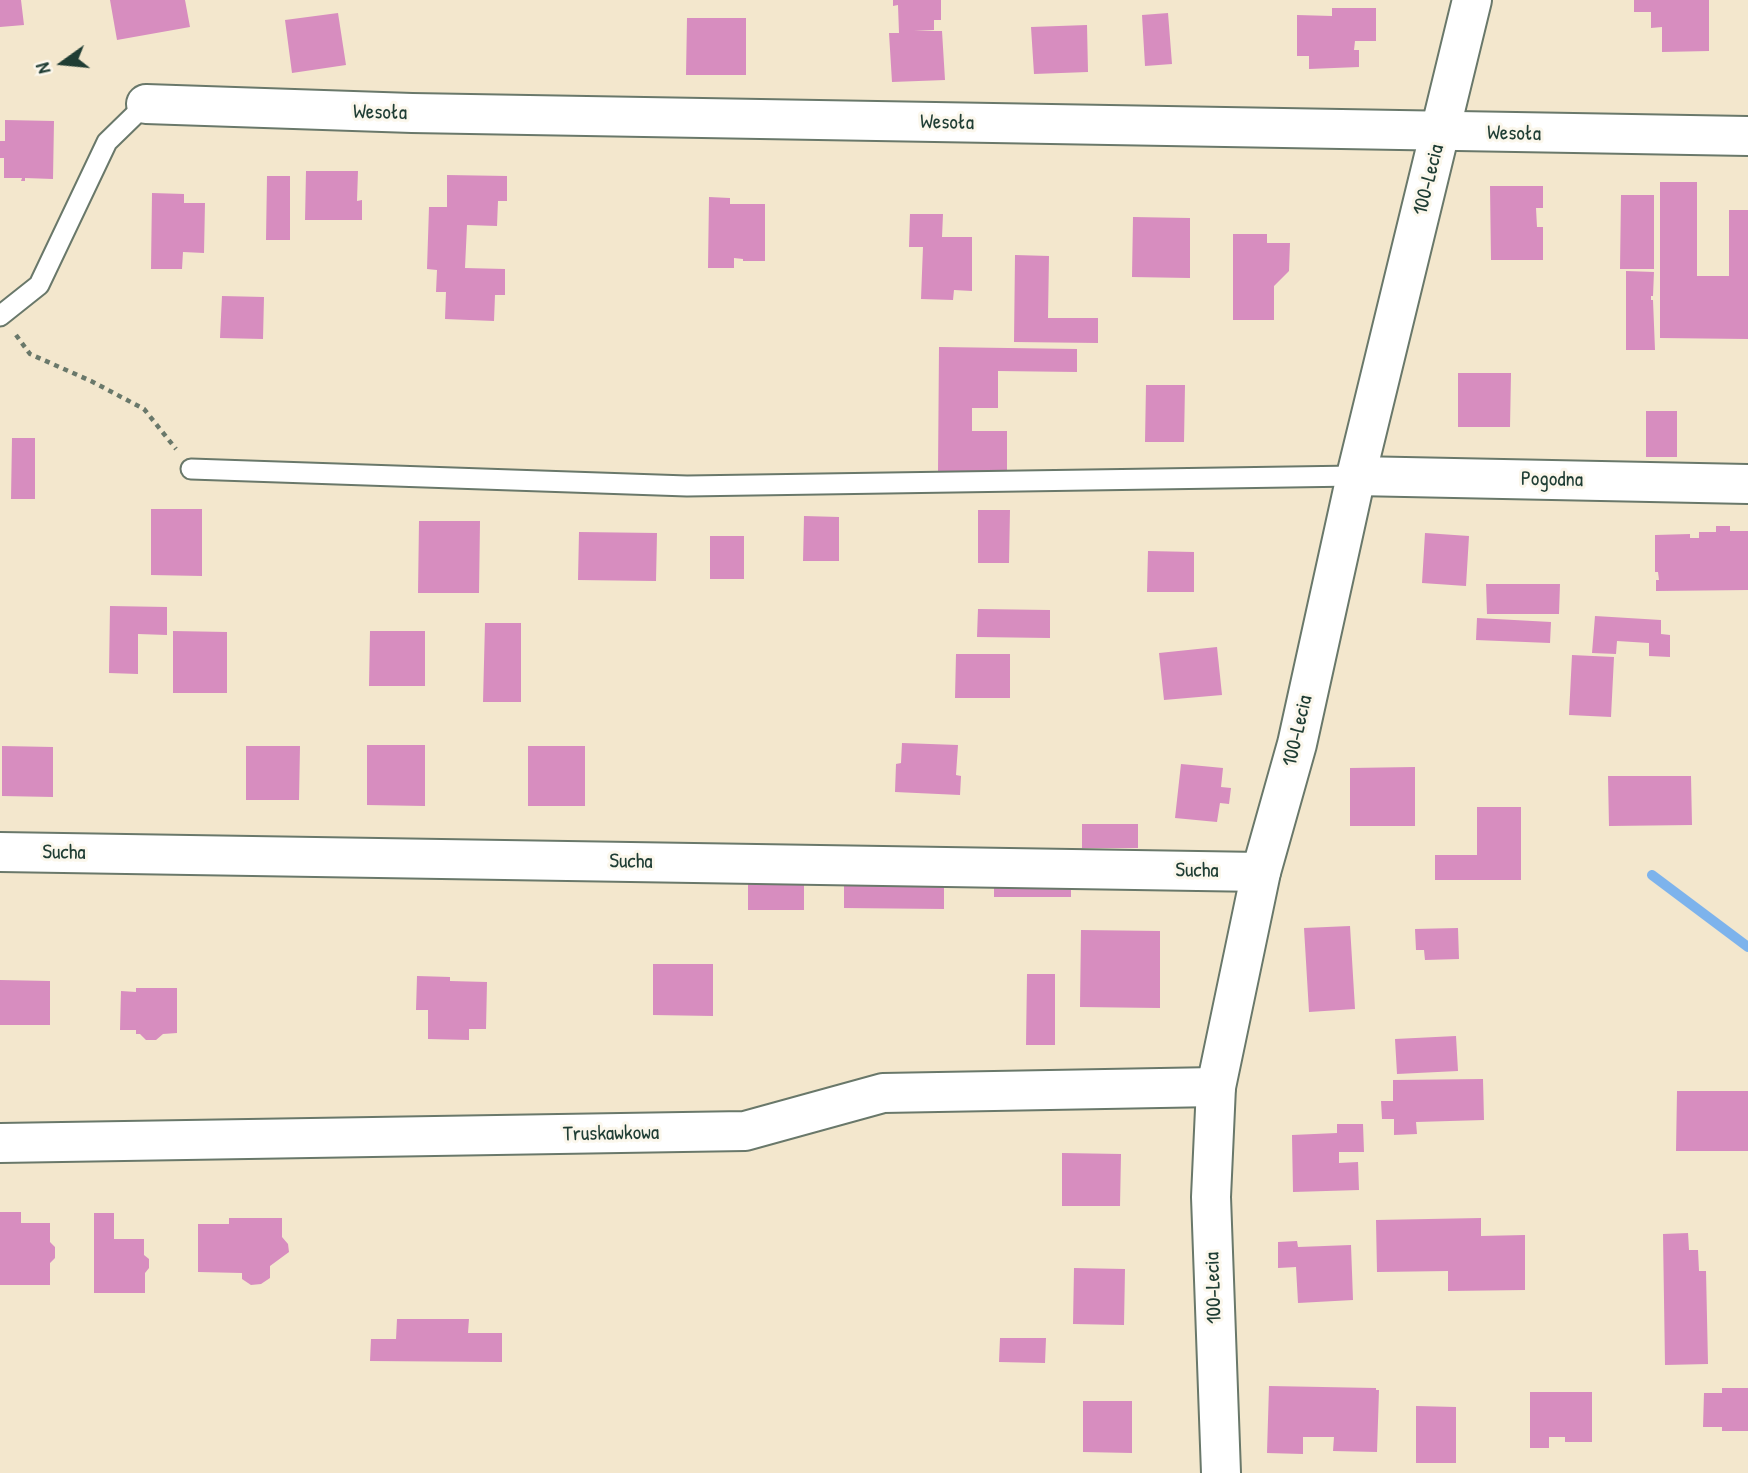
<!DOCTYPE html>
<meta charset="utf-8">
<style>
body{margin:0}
#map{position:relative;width:1748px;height:1473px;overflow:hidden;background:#f3e7cd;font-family:"Patrick Hand",sans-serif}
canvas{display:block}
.north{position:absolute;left:28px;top:28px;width:70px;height:70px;-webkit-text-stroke:5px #fbf7ec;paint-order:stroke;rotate:255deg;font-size:19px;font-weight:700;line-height:28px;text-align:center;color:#1f3d34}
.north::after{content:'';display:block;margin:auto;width:24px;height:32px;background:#1f3d34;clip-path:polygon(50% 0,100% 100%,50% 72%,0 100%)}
</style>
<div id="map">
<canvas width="1748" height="1473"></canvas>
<div class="north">N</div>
</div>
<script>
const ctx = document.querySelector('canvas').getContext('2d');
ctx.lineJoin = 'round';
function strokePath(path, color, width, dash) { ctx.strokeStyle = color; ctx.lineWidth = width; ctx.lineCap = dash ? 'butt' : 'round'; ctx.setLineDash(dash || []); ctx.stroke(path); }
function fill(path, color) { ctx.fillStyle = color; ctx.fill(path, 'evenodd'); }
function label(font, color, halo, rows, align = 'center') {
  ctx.font = font + ' "Patrick Hand",sans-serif'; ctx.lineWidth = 6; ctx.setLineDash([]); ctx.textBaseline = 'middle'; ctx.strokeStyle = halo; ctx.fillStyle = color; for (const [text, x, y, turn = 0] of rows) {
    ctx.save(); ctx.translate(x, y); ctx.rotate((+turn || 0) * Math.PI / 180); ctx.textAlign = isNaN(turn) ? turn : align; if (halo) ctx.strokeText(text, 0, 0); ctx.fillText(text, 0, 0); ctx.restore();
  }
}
const stream = new Path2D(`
 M1652,875L1748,947`);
const building = new Path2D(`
 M0,0H21L24,25L0,27Z
 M110,0H185L190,27L117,40Z
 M893,0H941V20H934V30L914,31H942L945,80L892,82L889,33H899L898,5L893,6Z
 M1634,0H1709V51L1662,52V27L1651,28V12H1634Z
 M1332,8H1376V41H1355L1354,50H1359V67L1309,69V56H1297V15L1332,16Z
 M338,13L346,65L292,73L285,20Z
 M1168,13L1172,64L1145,66L1142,15Z
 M687,18H746V75H686Z
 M1087,25L1088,72L1034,74L1031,27Z
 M5,120L54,121L53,179L25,178V181H21L22,178H4V158H0V141H5Z
 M306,171H358L357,201L362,200V220H305Z
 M447,175L507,176V201H498L497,226L467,225L465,268L505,269V295H495L494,321L445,319L446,292H436L437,270L427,269L429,207H447Z
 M267,176H290V240H266Z
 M1660,182H1697V276H1729V210H1748V339L1660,338Z
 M1490,186H1543V208H1536L1537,227H1543V260H1491Z
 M152,193L184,194V203H205L204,253L183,252L182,269H151Z
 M1621,195H1654V269H1620Z
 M709,197L730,198V204H765V261H743V259L734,258V268H708Z
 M910,214H943L942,237H972V291L954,290L953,300L921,299L923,247H909Z
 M1133,217L1190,218V278L1132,277Z
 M1233,234H1267V243H1290L1289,271L1274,286V320H1233Z
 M1015,255L1049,256L1048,318H1098V343L1014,342Z
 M1626,271L1654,272L1653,296H1651V300H1653L1655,350H1626Z
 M222,296L264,297L263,339L220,338Z
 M939,347L1077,349V372L998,371V408H972V431H1007V471H938Z
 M1458,373H1511L1510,427H1458Z
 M1146,385H1185L1184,442H1145Z
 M1646,411H1677V457H1646Z
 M12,438H35V499H11Z
 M151,509H202V576L151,575Z
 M978,510H1010L1009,563H978Z
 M804,516L839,517V561H803Z
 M419,521H480L479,593H418Z
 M1716,526H1730V531H1748V590L1656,591V580H1659L1658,572H1655V535L1690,534V538H1699V532H1716Z
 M579,532L657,533L656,581L578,580Z
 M1425,533L1469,536L1466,586L1422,583Z
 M710,536H744V579H710Z
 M1148,551L1194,552V592H1147Z
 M1486,584H1560L1559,614H1487Z
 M110,606L167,607V635L138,634V674L109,673Z
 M978,609L1050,610V638L977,637Z
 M1595,616L1661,620V634L1670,635V657L1649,656V643L1617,641L1616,654L1592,653Z
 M1477,618L1551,622L1550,643L1476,640Z
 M485,623H521V702H483Z
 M173,631L227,632V693H173Z
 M370,631H425V686H369Z
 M1217,647L1222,695L1164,700L1159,653Z
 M956,654H1010V698H955Z
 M1572,655L1614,657L1611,717L1569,715Z
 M902,743L958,745L956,775L961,776L960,795L895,792L896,764L901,763Z
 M367,745H425V806L367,805Z
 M2,746L53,747V797L2,796Z
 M246,746H300L299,800H246Z
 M528,746H585V806H528Z
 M1181,764L1223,768L1221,787L1231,788L1229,804L1220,803L1217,822L1175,818Z
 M1415,767V826H1350V768Z
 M1608,776H1691L1692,825L1609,826Z
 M1477,807H1521V880H1435V855H1477Z
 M1082,824H1138V848H1082Z
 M844,871L944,872V909L844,908Z
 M994,873L1071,874V897H994Z
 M748,884L804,885V910H748Z
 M1350,926L1355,1009L1309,1012L1304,928Z
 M1458,928L1459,959L1425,960L1424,950H1416L1415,929Z
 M1081,930L1160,931V1008L1080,1007Z
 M653,964H713V1016L653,1015Z
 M1027,974H1055V1045H1026Z
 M417,976L450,977V981L487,982L486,1029H469V1040L428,1039V1010H416Z
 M0,980L50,981V1025H0Z
 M136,988H177V1033L163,1034L156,1040H146L140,1034H136V1030H120L121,991L136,992Z
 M1456,1036L1458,1071L1397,1074L1395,1039Z
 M1483,1079L1484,1120L1416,1122L1417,1134L1394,1135V1119H1382L1381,1101H1393V1080Z
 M1677,1091H1748V1151H1676Z
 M1337,1124H1363L1364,1152H1339V1163L1358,1162L1359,1190L1293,1192L1292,1135L1337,1133Z
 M1062,1153L1121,1154L1120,1206H1062Z
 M0,1212H21V1223H50V1242L55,1247V1258L50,1263V1285H0Z
 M94,1213H114V1239H144V1255L149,1259V1268L145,1273V1293H94Z
 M229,1218H282V1237L288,1244L289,1252L270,1266V1278L261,1284L251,1285L242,1279V1273L198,1272V1224H229Z
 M1481,1218V1236L1525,1235V1290L1448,1291V1271L1377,1272L1376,1220Z
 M1688,1233L1689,1250H1698L1699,1271H1706L1708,1364L1665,1365L1663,1234Z
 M1297,1241L1298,1247L1351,1245L1353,1300L1298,1303L1296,1267L1278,1268V1242Z
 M1074,1268L1125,1269L1124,1325L1073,1324Z
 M397,1319H469L468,1333H502V1362L370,1361L371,1339H396Z
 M1000,1338H1046L1045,1363L999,1362Z
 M1269,1386L1376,1388V1390H1379L1377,1452L1333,1451L1334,1437H1303V1454L1267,1453Z
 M1722,1388H1748V1431H1722V1427H1703L1704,1393H1722Z
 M1530,1392H1592V1442H1565V1437H1549V1448H1530Z
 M1083,1401H1132V1453L1083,1452Z
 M1416,1406L1456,1407V1463H1416Z`);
const path = new Path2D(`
 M16,335L30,354L91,381L144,409L176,449`);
const service = new Path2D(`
 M0,316L39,285L107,142L146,104
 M191,469L687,486L1356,476`);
const minor = new Path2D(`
 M146,104L412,113L1748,136
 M1356,476L1748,484
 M0,852L1261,872
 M0,1143L745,1131L883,1093L1216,1087`);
const tertiary = new Path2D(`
 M1221,1473L1211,1197L1216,1087L1261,872L1297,744L1356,476L1472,0`);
const streetNames = [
 ["Wesoła",380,113,1],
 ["Wesoła",947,123,1],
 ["Wesoła",1514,134,1],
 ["100-Lecia",1429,180,-76],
 ["Pogodna",1552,480,1],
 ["100-Lecia",1298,731,-77],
 ["Sucha",64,853,1],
 ["Sucha",631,862,1],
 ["Sucha",1197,871,1],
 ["Truskawkowa",611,1134,-1],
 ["100-Lecia",1214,1288,-92]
];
strokePath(stream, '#7db3ec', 10);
fill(building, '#d78dbf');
strokePath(service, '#69786a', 23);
strokePath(minor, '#69786a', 42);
strokePath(tertiary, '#69786a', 42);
strokePath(path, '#69786a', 4.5, [5, 5]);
strokePath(service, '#fff', 19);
strokePath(minor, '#fff', 38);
strokePath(tertiary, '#fff', 38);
label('21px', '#1f3d34', '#fbf7ec', streetNames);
</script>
